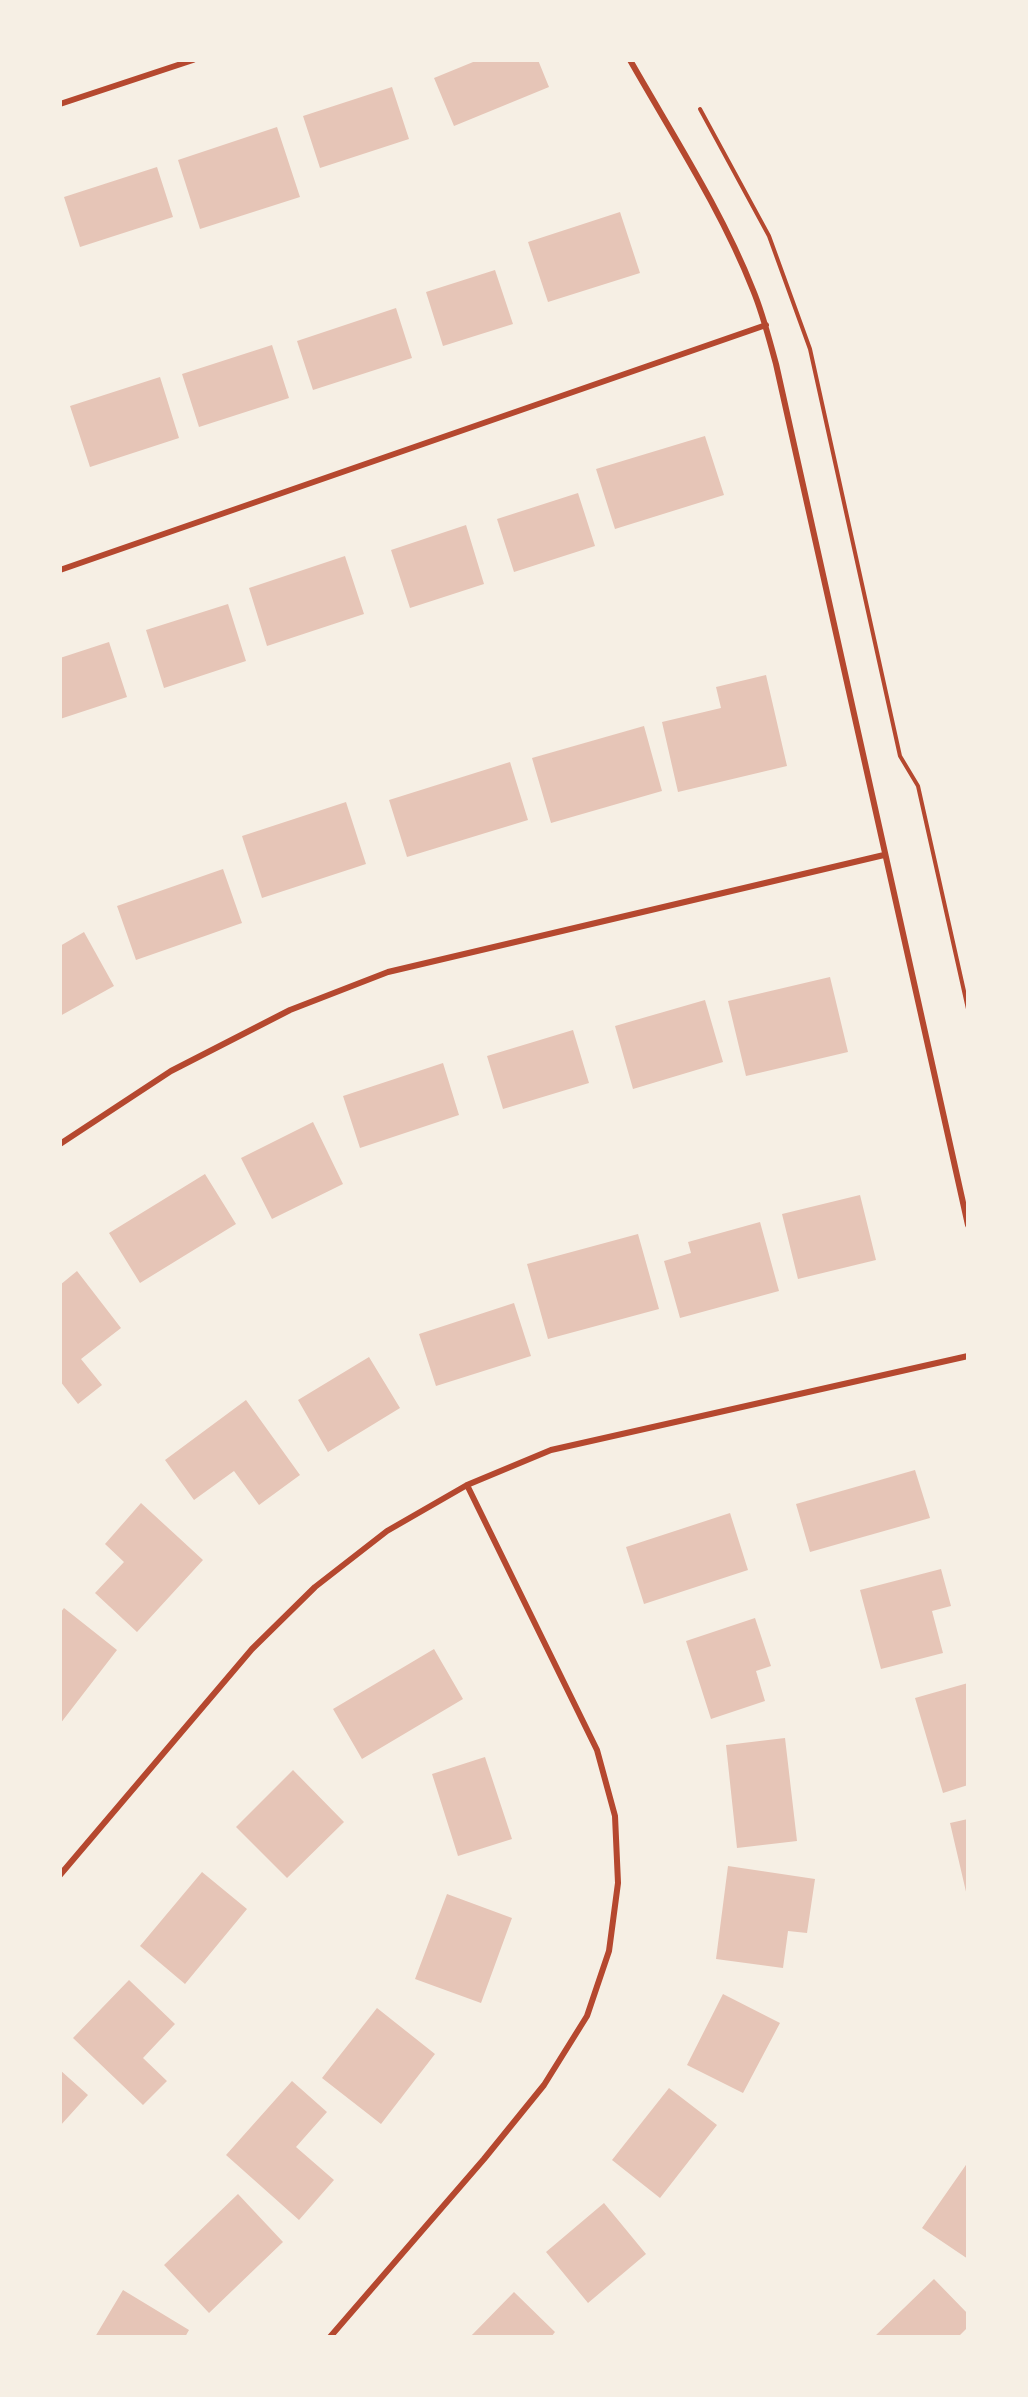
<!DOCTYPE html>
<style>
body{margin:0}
#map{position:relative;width:1028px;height:2397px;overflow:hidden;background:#f6efe4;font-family:"Space Grotesk",sans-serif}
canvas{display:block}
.frame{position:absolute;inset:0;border:62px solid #f6efe4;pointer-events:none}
</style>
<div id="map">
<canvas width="1028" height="2397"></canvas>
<div class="frame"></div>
</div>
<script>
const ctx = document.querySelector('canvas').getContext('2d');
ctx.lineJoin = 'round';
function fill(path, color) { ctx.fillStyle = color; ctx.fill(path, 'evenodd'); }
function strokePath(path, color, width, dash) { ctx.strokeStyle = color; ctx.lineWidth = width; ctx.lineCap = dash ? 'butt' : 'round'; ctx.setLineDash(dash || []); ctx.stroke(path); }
const building = new Path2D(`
 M478,60H538L549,87L454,126L434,78Z
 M392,87L409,139L320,168L303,116Z
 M277,127L300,197L200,229L178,160Z
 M157,167L173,217L80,247L64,197Z
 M620,212L640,273L548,302L528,242Z
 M495,270L513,324L443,346L426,292Z
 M396,308L412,358L313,390L297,341Z
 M272,345L289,398L199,427L182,374Z
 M160,377L179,438L90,467L70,406Z
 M705,436L724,495L615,529L596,469Z
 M578,493L595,546L514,572L497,519Z
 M466,525L484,584L410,608L391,550Z
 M345,556L364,614L267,646L249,588Z
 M228,604L246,661L164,688L146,630Z
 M109,642L127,697L60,719V658Z
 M766,675L787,766L678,792L662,722L721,708L716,687Z
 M644,726L662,791L551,823L532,758Z
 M510,762L528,820L407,857L389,800Z
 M346,802L366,864L262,898L242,836Z
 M223,869L242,923L136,960L117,906Z
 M84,932L114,986L60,1016V946Z
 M830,977L848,1052L746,1076L728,1001Z
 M705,1000L723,1062L633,1089L615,1026Z
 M573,1030L589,1083L503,1109L487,1056Z
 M443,1063L459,1115L360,1148L343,1096Z
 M313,1122L343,1184L272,1219L241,1158Z
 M205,1174L236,1224L140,1283L109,1233Z
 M860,1195L876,1260L798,1279L782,1214Z
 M760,1222L779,1291L680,1318L664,1261L691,1253L688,1242Z
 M638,1234L659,1309L548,1339L527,1264Z
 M77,1271L121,1328L81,1359L102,1385L78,1404L60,1381V1285Z
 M514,1303L531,1356L436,1386L419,1334Z
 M369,1357L400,1408L328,1452L298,1400Z
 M246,1400L300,1475L259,1505L234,1471L194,1500L165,1460Z
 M915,1470L930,1518L810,1552L796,1504Z
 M141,1503L203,1560L137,1632L95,1593L124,1562L105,1544Z
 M730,1513L748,1570L644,1604L626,1547Z
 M941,1569L951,1606L932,1611L943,1653L881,1669L860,1590Z
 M64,1608L117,1650L60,1724V1613Z
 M755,1618L771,1666L756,1671L765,1701L711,1719L686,1641Z
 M434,1649L463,1699L362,1759L333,1709Z
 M968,1683V1785L943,1793L915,1698Z
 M785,1738L797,1841L737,1848L726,1745Z
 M485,1757L512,1839L458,1856L432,1774Z
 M293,1770L344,1822L287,1878L236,1827Z
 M968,1819V1896H967L950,1823Z
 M728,1866L815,1879L807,1933L788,1931L783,1968L716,1959Z
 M202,1872L247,1909L185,1984L140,1946Z
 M447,1894L512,1918L481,2003L415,1979Z
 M129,1980L175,2024L143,2058L167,2081L143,2105L73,2038Z
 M723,1994L780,2023L743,2093L687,2065Z
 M377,2008L435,2054L381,2124L322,2078Z
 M60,2070L88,2095L60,2126Z
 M292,2081L327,2112L296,2147L334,2180L299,2220L226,2155Z
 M669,2088L717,2125L660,2198L612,2160Z
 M968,2162V2259L922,2228Z
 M238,2194L283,2242L209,2313L164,2265Z
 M604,2203L646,2254L588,2303L546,2252Z
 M934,2279L968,2314V2327L958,2337H874Z
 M123,2290L189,2330L185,2337H95Z
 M514,2292L555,2332L551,2337H470Z`);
const path = new Path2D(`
 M700,109L769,236L810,349L900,756L918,786L968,1009`);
const minor = new Path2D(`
 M630,60C672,134 722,211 753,290C763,314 769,339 776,364L968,1225
 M60,104L193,60
 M60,570L766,325
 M60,1144L171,1071L290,1010L388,972L884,855
 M60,1875L252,1649L315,1587L387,1531L467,1485L551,1450L968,1356
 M330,2337L484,2159L544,2085L587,2016L609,1951L618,1883L615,1816L597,1750L467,1485`);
fill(building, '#e6c5b7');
strokePath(path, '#b5482f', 4);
strokePath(minor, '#b5482f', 6);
</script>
